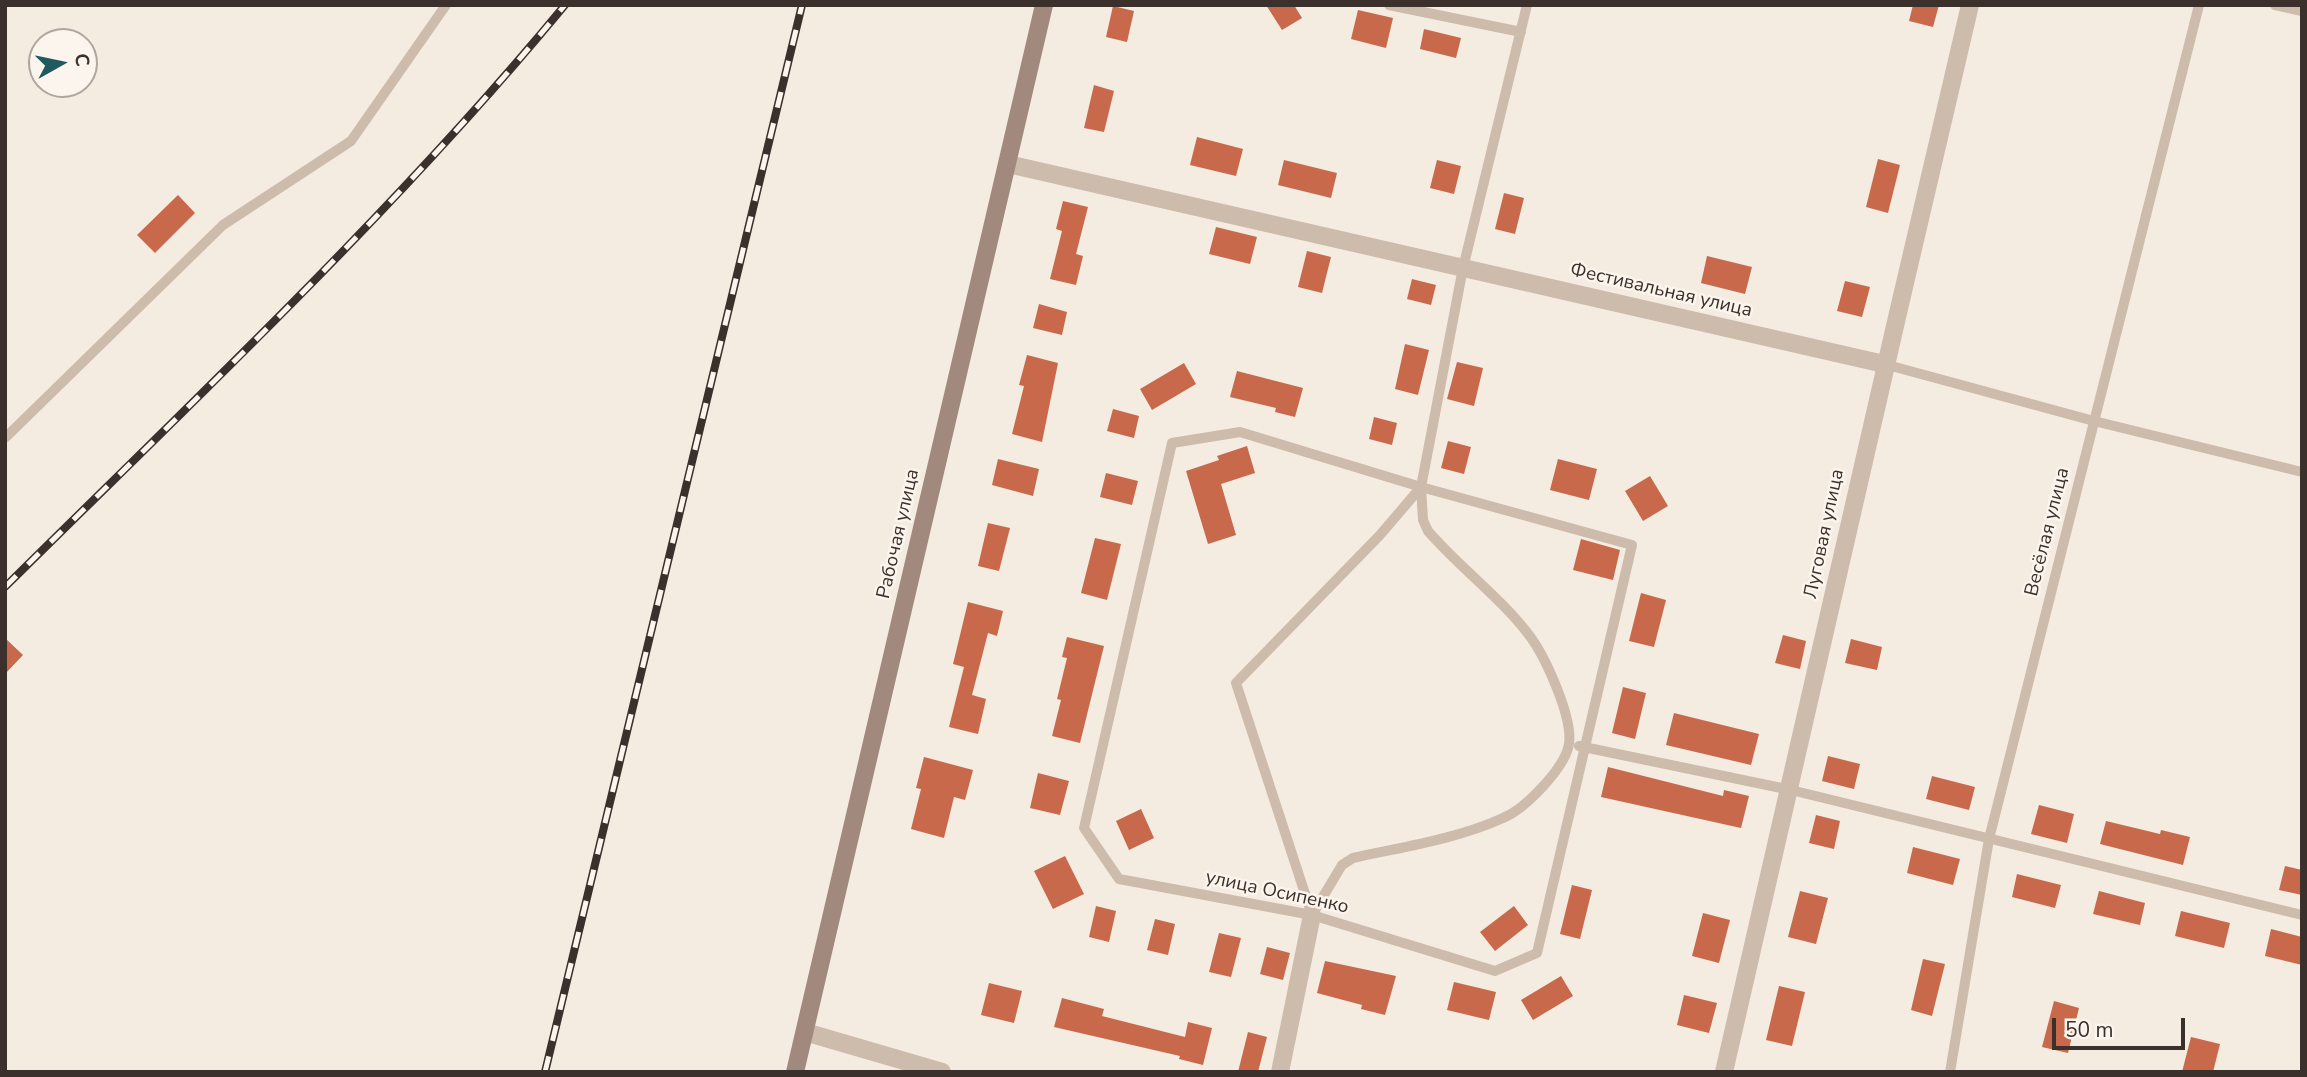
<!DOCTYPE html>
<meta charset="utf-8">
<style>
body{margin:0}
#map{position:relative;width:2307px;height:1077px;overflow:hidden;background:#f4ebe1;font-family:"Nunito Sans",sans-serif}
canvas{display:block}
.frame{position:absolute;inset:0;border:7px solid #3b302b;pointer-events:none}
.north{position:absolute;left:28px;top:28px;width:70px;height:70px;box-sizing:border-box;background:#fbf5ee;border:2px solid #aea6a0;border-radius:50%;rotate:81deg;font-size:19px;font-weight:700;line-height:28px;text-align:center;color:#3b302b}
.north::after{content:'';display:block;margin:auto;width:24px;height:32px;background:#1f5a5e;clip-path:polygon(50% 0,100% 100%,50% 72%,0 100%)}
.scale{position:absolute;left:2052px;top:1018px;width:133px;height:32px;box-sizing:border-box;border:4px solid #3b302b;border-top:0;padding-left:9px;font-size:21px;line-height:24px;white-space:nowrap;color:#3b302b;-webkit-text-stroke:5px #fbf5ee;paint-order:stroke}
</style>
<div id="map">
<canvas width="2307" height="1077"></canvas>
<div class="frame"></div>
<div class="north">С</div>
<div class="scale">50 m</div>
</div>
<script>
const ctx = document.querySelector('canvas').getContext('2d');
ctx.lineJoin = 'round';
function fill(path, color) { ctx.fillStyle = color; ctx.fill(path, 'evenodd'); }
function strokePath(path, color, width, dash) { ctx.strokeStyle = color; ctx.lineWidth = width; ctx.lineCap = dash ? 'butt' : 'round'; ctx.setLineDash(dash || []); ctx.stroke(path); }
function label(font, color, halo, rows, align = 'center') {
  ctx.font = font + ' "Nunito Sans",sans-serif'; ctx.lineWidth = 5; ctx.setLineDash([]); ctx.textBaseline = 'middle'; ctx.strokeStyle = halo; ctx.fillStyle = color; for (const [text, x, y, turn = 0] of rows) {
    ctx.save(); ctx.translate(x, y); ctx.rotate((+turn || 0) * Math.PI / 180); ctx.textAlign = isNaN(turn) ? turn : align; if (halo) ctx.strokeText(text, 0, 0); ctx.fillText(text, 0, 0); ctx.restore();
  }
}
const building = new Path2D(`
 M1266,5H1294L1302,18L1282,30Z
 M1913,5H1939L1933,27L1909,21Z
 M1113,6L1134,11L1127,42L1106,37Z
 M1358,10L1393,18L1386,48L1351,39Z
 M1424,29L1461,38L1456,58L1420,49Z
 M1094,85L1114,91L1104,132L1084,128Z
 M1197,137L1243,149L1236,176L1190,165Z
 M1878,159L1900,165L1888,213L1866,207Z
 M1284,160L1337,173L1331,198L1278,185Z
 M1437,160L1461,166L1454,194L1430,188Z
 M1504,193L1524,198L1515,234L1495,229Z
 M178,195L195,213L155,253L137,235Z
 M1063,201L1088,207L1076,254L1083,256L1076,285L1050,279L1062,231L1056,229Z
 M1216,227L1257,237L1250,264L1209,254Z
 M1307,251L1331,257L1322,293L1298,287Z
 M1707,256L1752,267L1745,294L1701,283Z
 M1412,279L1436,285L1431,305L1407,299Z
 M1845,281L1870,287L1862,317L1837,311Z
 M1039,304L1067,312L1062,335L1033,328Z
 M1405,344L1429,350L1418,395L1395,389Z
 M1027,355L1058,363L1042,442L1012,434L1024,386L1019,385Z
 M1457,362L1483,368L1474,406L1447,399Z
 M1184,363L1196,384L1152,410L1140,389Z
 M1237,371L1303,388L1295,417L1275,412L1276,408L1230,397Z
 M1113,409L1139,416L1134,438L1107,431Z
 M1374,417L1397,423L1392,445L1369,439Z
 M1448,441L1471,447L1464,474L1441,468Z
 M1247,446L1255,473L1221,484L1236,535L1208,544L1186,471L1219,460L1217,456Z
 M998,459L1039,469L1033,496L992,485Z
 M1558,459L1597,469L1589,500L1550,490Z
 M1106,473L1138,481L1132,505L1100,497Z
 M1650,476L1668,506L1643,521L1625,491Z
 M988,523L1010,528L999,571L978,566Z
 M1095,538L1121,544L1107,600L1081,593Z
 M1581,539L1620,550L1613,580L1573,570Z
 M1641,593L1666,600L1654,647L1629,641Z
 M968,602L1003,611L997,636L988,633L972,695L986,699L978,734L949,727L964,667L953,664Z
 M1783,635L1806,641L1800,669L1775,663Z
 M1067,637L1104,646L1080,743L1052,736L1061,700L1057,699L1067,658L1062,657Z
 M5,638L23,655L5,674Z
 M1851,639L1882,647L1877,670L1845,663Z
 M1623,687L1646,693L1635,739L1612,733Z
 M1674,713L1759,734L1751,765L1666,745Z
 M1828,756L1860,764L1854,789L1822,781Z
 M924,757L973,770L965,800L954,797L944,838L911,829L921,789L916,788Z
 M1608,767L1723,796L1724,790L1749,796L1741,828L1601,797Z
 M1038,773L1069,781L1060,815L1030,808Z
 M1932,776L1975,787L1969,810L1926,799Z
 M2039,805L2074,814L2067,843L2031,834Z
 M1141,809L1154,838L1129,850L1116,821Z
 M1816,815L1840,821L1834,849L1809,843Z
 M2106,821L2160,834L2161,830L2190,837L2183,865L2100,844Z
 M1913,847L1960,859L1953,885L1907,873Z
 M1065,856L1084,894L1053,909L1034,871Z
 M2285,866L2302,870V895L2279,890Z
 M2017,874L2061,885L2055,908L2012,897Z
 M1572,885L1592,890L1580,939L1560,934Z
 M1800,891L1828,898L1816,944L1788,937Z
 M2099,891L2145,903L2140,925L2093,914Z
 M1096,906L1116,911L1109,942L1089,937Z
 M1514,906L1528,925L1495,951L1480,932Z
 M2181,911L2230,923L2224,948L2175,936Z
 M1703,913L1730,920L1719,963L1692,956Z
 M1155,919L1175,924L1168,955L1147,950Z
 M2271,929L2302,937V965L2265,956Z
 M1219,933L1241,938L1231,977L1209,972Z
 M1267,947L1290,953L1283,980L1260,974Z
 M1923,959L1945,964L1932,1016L1911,1010Z
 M1325,961L1396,976L1385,1015L1361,1009L1362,1005L1317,993Z
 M1561,976L1573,996L1533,1020L1521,1000Z
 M1454,982L1496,992L1489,1020L1447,1010Z
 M989,983L1022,991L1014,1023L981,1015Z
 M1779,986L1805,992L1792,1046L1766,1040Z
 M1684,995L1717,1003L1709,1033L1677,1025Z
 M1062,998L1104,1009L1102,1016L1185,1037L1188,1022L1212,1028L1203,1065L1179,1059L1180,1056L1054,1027Z
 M2054,1001L2079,1008L2068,1053L2042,1047Z
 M1248,1032L1267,1037L1258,1072H1238Z
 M2191,1037L2220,1044L2213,1072H2182Z`);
const service = new Path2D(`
 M1389,5L1521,32
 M2275,5L2302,11
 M1884,364L2094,421L2302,472
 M1240,432L1421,487L1632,545L1537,953L1495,971L1312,915L1119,879L1084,828L1172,443Z
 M5,438L223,225L351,141L446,5
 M1579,746L1791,790L2302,915
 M1312,915L1342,865L1353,858C1402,847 1457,839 1503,818C1525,809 1565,768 1569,744C1573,717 1545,656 1529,635C1500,597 1459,567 1428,531L1423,520L1421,487L1463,268L1527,5
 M1312,915L1236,683L1380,535L1421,487
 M1950,1072L1989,839L2199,5`);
const minor = new Path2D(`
 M1008,164L1884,364
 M805,1032L942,1072
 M1280,1072L1312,915
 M1724,1072C1808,717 1885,360 1970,5`);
const secondary = new Path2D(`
 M795,1072L1044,5`);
const rail = new Path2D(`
 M5,587C196,398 394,212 565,5
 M545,1072L802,5`);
const streetNames = [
 ["Фестивальная улица",1661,291,13],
 ["Весёлая улица",2048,532,-76],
 ["Рабочая улица",899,534,-77],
 ["Луговая улица",1825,534,-78],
 ["улица Осипенко",1277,893,12]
];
fill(building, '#c8694b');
strokePath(service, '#cdbbac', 10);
strokePath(minor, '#cdbbac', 18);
strokePath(secondary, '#a18a7d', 18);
strokePath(rail, '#3b302b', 8);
strokePath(rail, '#fbf5ee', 5, [16]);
label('19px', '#3b302b', '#fbf5ee', streetNames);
</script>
